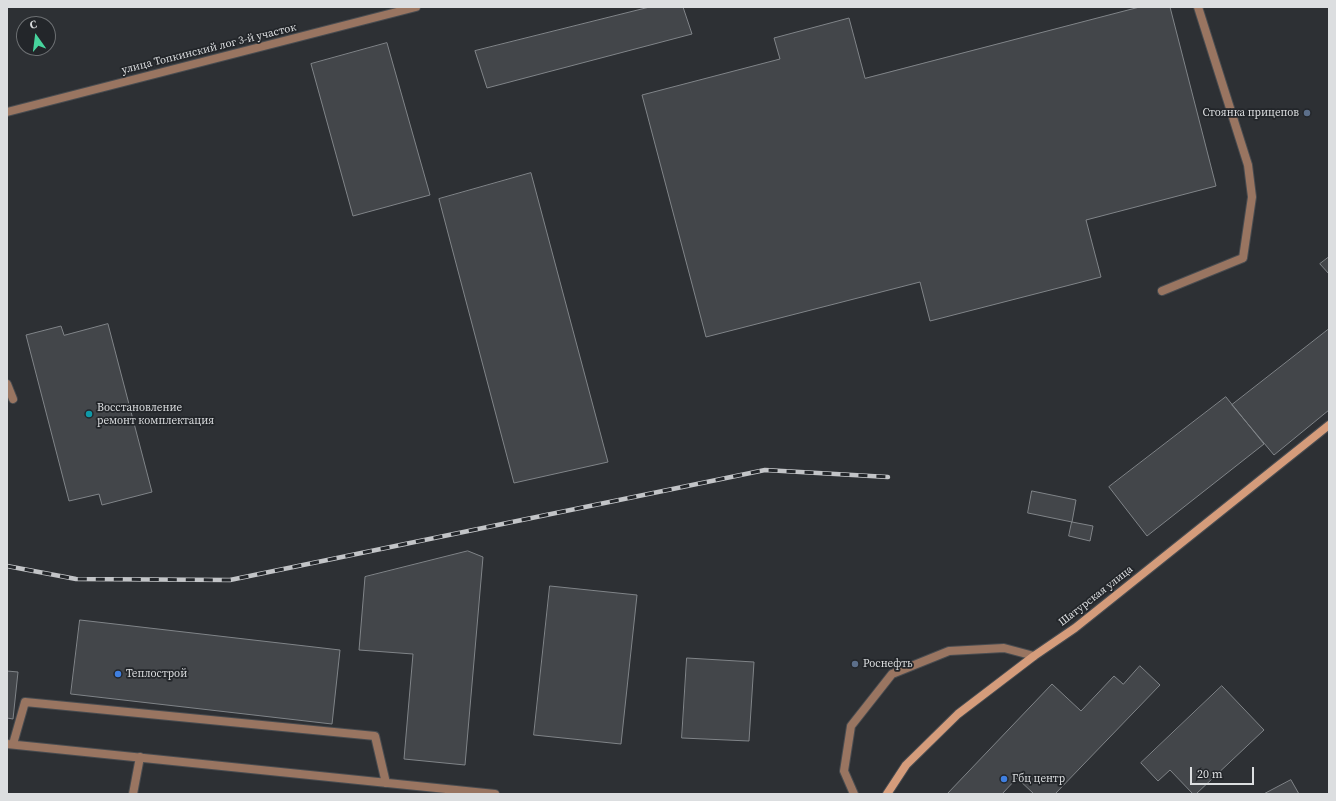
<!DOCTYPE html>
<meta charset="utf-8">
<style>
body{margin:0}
#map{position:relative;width:1336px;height:801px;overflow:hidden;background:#2d3034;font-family:"Source Serif 4",serif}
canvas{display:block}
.frame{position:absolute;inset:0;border:8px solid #dcdee0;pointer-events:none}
.north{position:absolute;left:16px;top:16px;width:40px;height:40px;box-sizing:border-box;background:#23262a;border:1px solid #6d7073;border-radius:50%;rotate:346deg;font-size:11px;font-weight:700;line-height:16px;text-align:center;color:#dcdee0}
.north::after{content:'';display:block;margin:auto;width:14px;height:18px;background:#47d49d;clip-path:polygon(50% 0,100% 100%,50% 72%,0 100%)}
.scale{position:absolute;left:1190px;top:767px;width:64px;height:18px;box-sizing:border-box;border:2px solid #dcdee0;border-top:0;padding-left:5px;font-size:12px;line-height:14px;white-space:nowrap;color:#dcdee0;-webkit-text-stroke:3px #23262a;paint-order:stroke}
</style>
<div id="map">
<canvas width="1336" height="801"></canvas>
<div class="frame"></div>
<div class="north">С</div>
<div class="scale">20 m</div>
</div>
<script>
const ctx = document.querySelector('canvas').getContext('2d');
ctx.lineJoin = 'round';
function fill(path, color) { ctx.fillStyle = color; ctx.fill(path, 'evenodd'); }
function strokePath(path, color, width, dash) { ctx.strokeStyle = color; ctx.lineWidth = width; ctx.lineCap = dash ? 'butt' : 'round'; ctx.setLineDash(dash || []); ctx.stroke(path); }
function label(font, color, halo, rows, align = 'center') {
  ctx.font = font + ' "Source Serif 4",serif'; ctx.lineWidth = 3.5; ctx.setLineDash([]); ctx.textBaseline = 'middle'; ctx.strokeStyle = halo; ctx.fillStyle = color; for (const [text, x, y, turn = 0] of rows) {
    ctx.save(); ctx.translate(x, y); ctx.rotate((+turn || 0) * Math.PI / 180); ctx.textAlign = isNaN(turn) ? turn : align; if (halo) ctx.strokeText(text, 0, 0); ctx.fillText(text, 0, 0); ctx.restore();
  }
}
const building = new Path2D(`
 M650,7H683L692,34L487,88L475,51Z
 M1140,7H1170L1216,186L1086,220L1101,277L930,321L920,282L706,337L642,95L780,59L774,38L849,18L865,78Z
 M387,43L430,195L353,216L311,64Z
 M531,173L608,462L514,483L439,199Z
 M1329,257V274L1320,264Z
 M108,324L152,492L102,505L99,494L69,501L26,335L61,326L64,335Z
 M1329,329V410L1274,455L1232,405Z
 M1226,397L1264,444L1147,536L1109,487Z
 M1032,491L1076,500L1072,522L1028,513Z
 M1072,522L1093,526L1090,541L1069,536Z
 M468,551L483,557L465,765L404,759L413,654L359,650L365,577Z
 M550,586L637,595L621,744L534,735Z
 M80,620L340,650L332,724L71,694Z
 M687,658L754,662L749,741L682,738Z
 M1140,666L1160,685L1055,794H1034L1017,778L1002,794H947L1052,684L1081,711L1114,676L1123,684Z
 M7,671L18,672L13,719L7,718Z
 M1222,686L1264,730L1196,794H1193L1170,770L1158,781L1141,763Z
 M1291,780L1299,794H1264Z`);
const service = new Path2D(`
 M1162,291L1243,258L1252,197L1248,165L1198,7
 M7,384L13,399
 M7,744L495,794
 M13,744L25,702L375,736L386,783
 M133,794L140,757
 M854,794L844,771L851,726L892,674L949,651L1004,648L1034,656`);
const minor = new Path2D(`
 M7,112L416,7`);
const secondary = new Path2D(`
 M887,794L906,765L958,714L1034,656L1075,628L1329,425`);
const rail = new Path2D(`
 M7,566L76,579L230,580L765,470L888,477`);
const markers = [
 [1307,113,4,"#5c6f8a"],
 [89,414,4,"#0f9aa8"],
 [855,664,4,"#5c6f8a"],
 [118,674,4,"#3f7fe0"],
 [1004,779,4,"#3f7fe0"]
];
const streetNames = [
 ["улица Топкинский лог 3-й участок",209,49,-14],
 ["Шатурская улица",1096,596,-38]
];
const poiNames = [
 ["Стоянка прицепов",1299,113,"right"],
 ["Восстановление",97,408],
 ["ремонт комплектация",97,421],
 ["Роснефть",863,664],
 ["Теплострой",126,674],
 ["Гбц центр",1012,779]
];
fill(building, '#43464a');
strokePath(building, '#808488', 1);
strokePath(service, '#494c50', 10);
strokePath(minor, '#494c50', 10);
strokePath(secondary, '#494c50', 10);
strokePath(service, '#997561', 8);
strokePath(minor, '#997561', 8);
strokePath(secondary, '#d59c7b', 8);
strokePath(rail, '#c2c4c7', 4.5);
strokePath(rail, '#23262a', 3, [9]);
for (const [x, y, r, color] of markers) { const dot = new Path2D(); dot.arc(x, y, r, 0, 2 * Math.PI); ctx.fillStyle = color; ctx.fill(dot); strokePath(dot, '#23262a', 1.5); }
label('11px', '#dcdee0', '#23262a', streetNames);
label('11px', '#dcdee0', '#23262a', poiNames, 'left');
</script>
